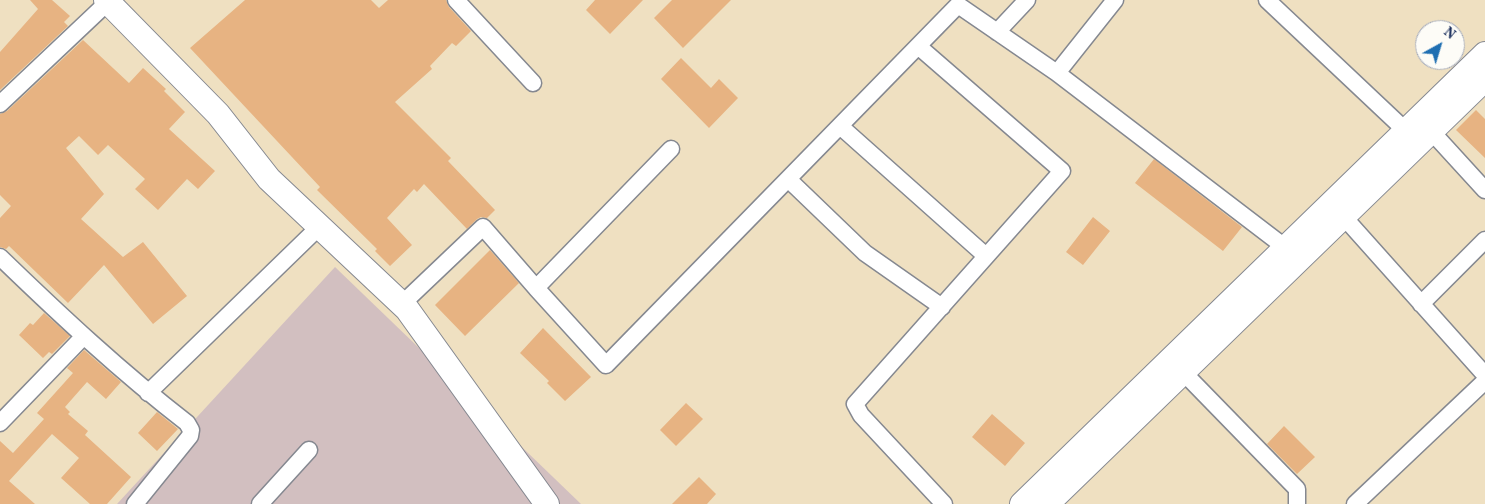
<!DOCTYPE html>
<style>
body{margin:0}
#map{position:relative;width:1485px;height:504px;overflow:hidden;background:#efe0c1;font-family:Vollkorn,serif}
canvas{display:block}
.north{position:absolute;left:1415px;top:20px;width:50px;height:50px;box-sizing:border-box;background:#fdfcf7;border:1px solid #a3aaba;border-radius:50%;rotate:39deg;font-size:14px;font-weight:700;line-height:20px;text-align:center;color:#1b2f5e}
.north::after{content:'';display:block;margin:auto;width:18px;height:22px;background:#1f6fb2;clip-path:polygon(50% 0,100% 100%,50% 72%,0 100%)}
</style>
<div id="map">
<canvas width="1485" height="504"></canvas>
<div class="north">N</div>
</div>
<script>
const ctx = document.querySelector('canvas').getContext('2d');
ctx.lineJoin = 'round';
function fill(path, color) { ctx.fillStyle = color; ctx.fill(path, 'evenodd'); }
function strokePath(path, color, width, dash) { ctx.strokeStyle = color; ctx.lineWidth = width; ctx.lineCap = dash ? 'butt' : 'round'; ctx.setLineDash(dash || []); ctx.stroke(path); }
const industrial = new Path2D(`
 M335,267L581,504H117Z`);
const building = new Path2D(`
 M30,0H52L70,16L64,22L68,26L0,90V52L38,9Z
 M245,0H371L379,8L388,0H446L449,7L471,31L456,46L452,43L430,66L432,69L395,102L451,158L448,161L495,210L487,218L481,217L477,219L467,229L424,184L417,192L414,189L387,218L412,245L390,266L375,251L377,249L317,190L320,187L190,48Z
 M595,0H643L610,34L586,10Z
 M672,0H731L683,48L654,18Z
 M83,40L129,83L143,68L166,89L164,91L185,112L169,129L215,171L198,189L187,179L158,210L135,189L145,179L108,145L98,155L79,136L66,148L104,194L81,219L123,257L143,242L187,296L153,324L104,265L68,303L9,246L6,249L0,247V218L11,206L0,195V114L7,111Z
 M681,58L711,88L719,79L738,98L709,128L661,79Z
 M1476,110L1485,119V158L1456,130Z
 M1154,159L1242,227L1223,251L1135,183Z
 M1093,217L1110,231L1083,265L1066,252Z
 M490,250L519,283L465,336L435,305Z
 M44,313L70,336L52,354L49,352L43,358L19,335L30,323L33,325Z
 M543,328L591,377L565,401L547,383L549,381L520,353Z
 M84,350L121,382L106,399L87,382L65,407L70,412L68,414L88,431L85,435L131,477L107,504H90L61,478L79,458L52,434L9,481L35,504H0V441L13,453L44,419L37,413L73,373L67,368Z
 M686,403L703,419L676,446L660,430Z
 M157,412L178,429L157,451L138,433Z
 M992,414L1025,443L1005,466L972,437Z
 M1284,426L1315,457L1297,474L1267,444Z
 M699,477L716,494L707,504H672Z`);
const street = new Path2D(`
 M456,0L533,83
 M1267,0L1406,131
 M997,32L1027,0
 M918,46L1062,171L855,404L861,415L944,504
 M1057,73L1115,0
 M0,104L108,2
 M840,126L986,256
 M1431,131L1485,190
 M671,149L536,288L606,365L958,5L1057,73L1286,248
 M788,179L865,253L942,307
 M1343,216L1485,375
 M0,257C60,315 121,372 187,423L191,430L190,436L135,504
 M402,304L483,227L536,288
 M1421,304L1485,240
 M1183,372L1297,489V504
 M148,393L320,226
 M0,423L84,336
 M260,504L309,450
 M1355,504L1485,381`);
const secondary = new Path2D(`
 M106,0L218,114L269,179L407,309L547,504
 M1022,504L1485,54
 M1047,504L1485,79`);
fill(industrial, '#d2bfc0');
fill(building, '#e7b382');
strokePath(street, '#858890', 19);
strokePath(secondary, '#858890', 26);
strokePath(street, '#fff', 16);
strokePath(secondary, '#fff', 24);
</script>
